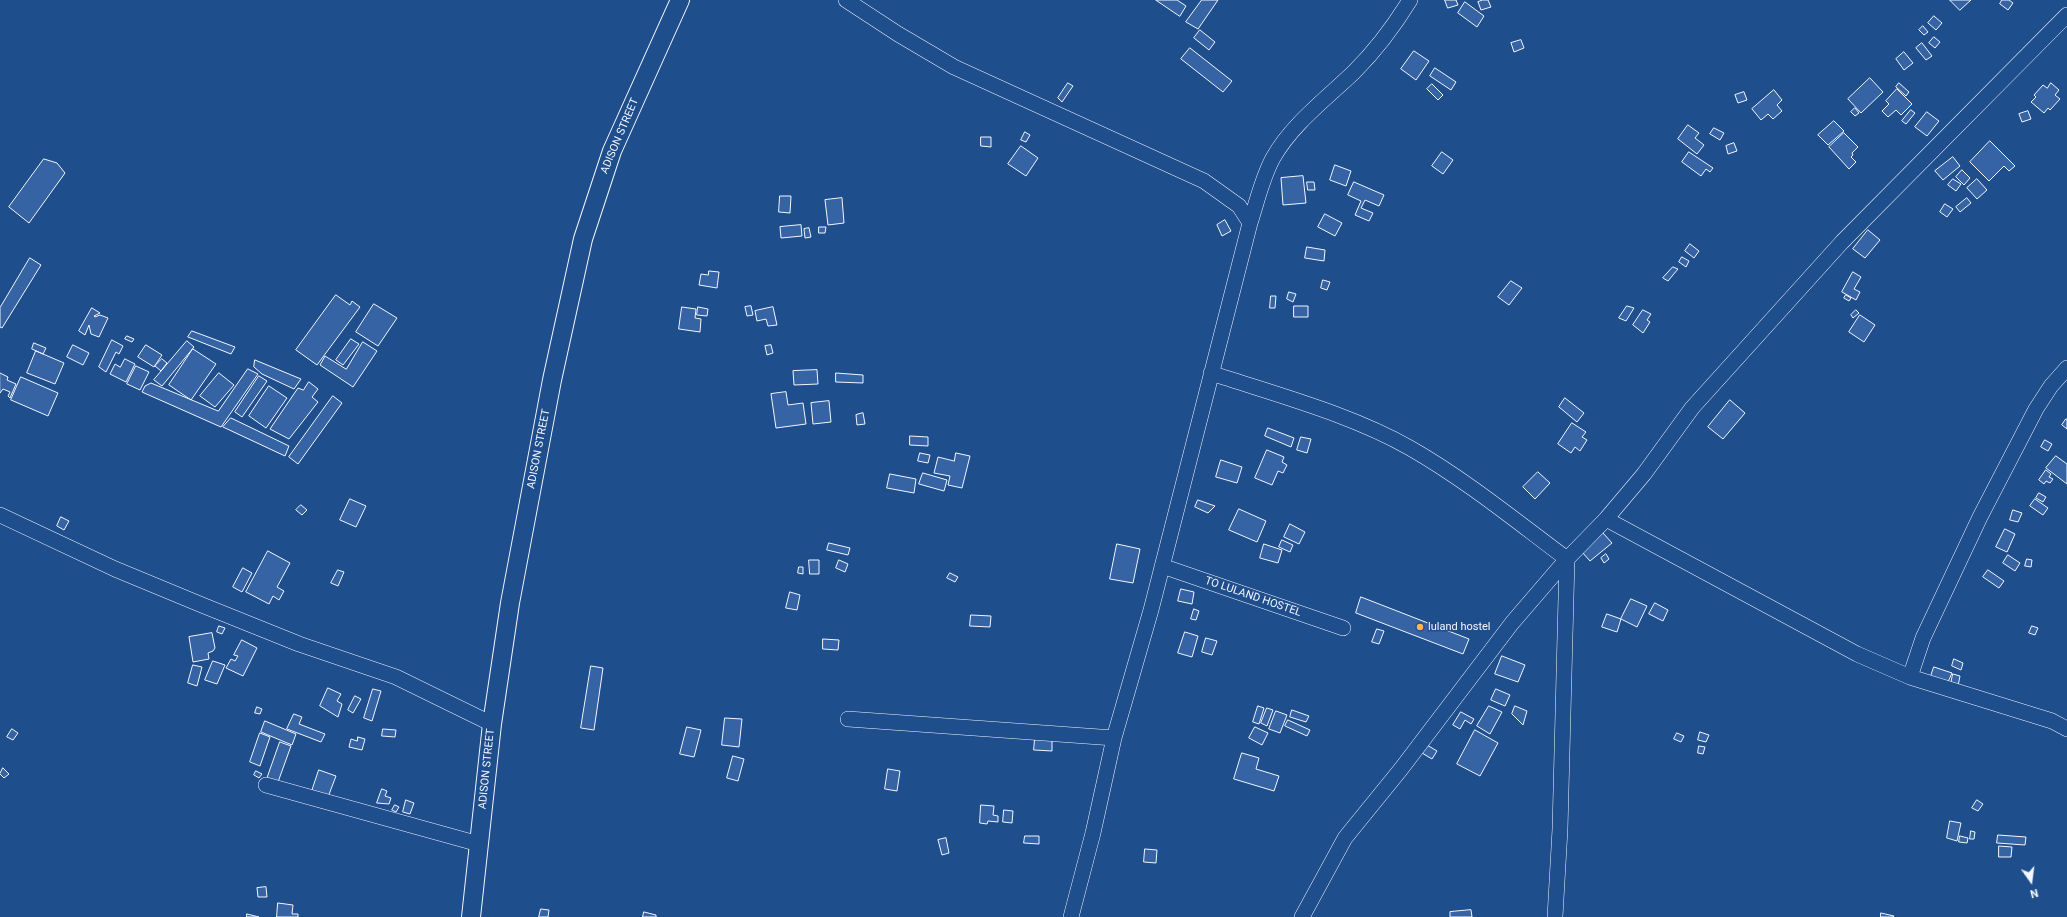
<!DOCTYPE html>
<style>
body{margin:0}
#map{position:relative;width:2067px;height:917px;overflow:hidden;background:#1f4e8c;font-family:Roboto,sans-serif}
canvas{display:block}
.north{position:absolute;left:2011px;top:861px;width:40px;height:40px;-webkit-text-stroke:3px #1f4e8c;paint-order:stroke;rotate:166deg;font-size:11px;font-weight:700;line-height:16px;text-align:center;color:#f2f6ff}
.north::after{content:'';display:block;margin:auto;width:14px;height:18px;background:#f2f6ff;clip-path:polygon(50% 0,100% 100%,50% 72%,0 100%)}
</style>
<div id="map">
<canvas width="2067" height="917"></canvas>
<div class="north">N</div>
</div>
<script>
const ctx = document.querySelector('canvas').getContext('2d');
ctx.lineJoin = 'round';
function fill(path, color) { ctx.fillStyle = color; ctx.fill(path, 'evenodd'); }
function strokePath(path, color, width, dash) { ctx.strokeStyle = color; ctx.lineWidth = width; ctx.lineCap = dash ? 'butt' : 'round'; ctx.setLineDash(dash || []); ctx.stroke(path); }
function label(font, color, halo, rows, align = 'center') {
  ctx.font = font + ' Roboto,sans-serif'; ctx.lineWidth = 3; ctx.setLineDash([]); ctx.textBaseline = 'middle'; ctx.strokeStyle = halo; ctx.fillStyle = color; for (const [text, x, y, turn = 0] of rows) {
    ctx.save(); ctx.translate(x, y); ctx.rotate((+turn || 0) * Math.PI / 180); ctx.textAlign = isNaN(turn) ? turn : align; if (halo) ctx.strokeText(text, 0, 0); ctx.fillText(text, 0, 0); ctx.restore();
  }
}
const building = new Path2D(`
 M1156,0H1177L1186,6L1180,16Z
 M1202,0H1218L1198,29L1186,22Z
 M1445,0H1456L1458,5L1448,8Z
 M1483,0H1488L1491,7L1481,10L1478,2Z
 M1950,0H1971L1960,10Z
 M2002,0H2009L2013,3L2008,10L2000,4Z
 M1465,2L1484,16L1477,27L1458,13Z
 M1934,16L1942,23L1936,30L1928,23Z
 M1923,26L1928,32L1924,35L1919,30Z
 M1200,30L1215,42L1209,50L1194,38Z
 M1934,37L1940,42L1935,48L1929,43Z
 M1521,40L1524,48L1514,52L1511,43Z
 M1922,43L1932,56L1926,60L1916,48Z
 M1190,48L1232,81L1223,92L1181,59Z
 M1414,51L1429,61L1416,80L1401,69Z
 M1904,52L1913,63L1904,70L1896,59Z
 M1435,68L1456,82L1451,90L1430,76Z
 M1870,78L1883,92L1861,113L1848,99Z
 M1068,83L1073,86L1062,102L1058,98Z
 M1899,83L1909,92L1906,96L1896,87Z
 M2051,83L2059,90L2055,95L2060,99L2050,110L2048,108L2044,113L2031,102L2036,97L2034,95L2043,85L2047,88Z
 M1432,84L1443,95L1438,100L1427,89Z
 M1897,89L1912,104L1901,115L1896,110L1888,117L1882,111L1889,104L1886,101Z
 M1774,90L1782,100L1777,105L1782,111L1773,119L1768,114L1761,120L1752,109Z
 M1744,92L1747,100L1738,103L1735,95Z
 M1855,108L1859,113L1855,116L1851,112Z
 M1911,110L1915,113L1906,124L1902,121Z
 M2028,111L2031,119L2022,122L2019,114Z
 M1927,112L1939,121L1927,136L1915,127Z
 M1834,121L1844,131L1828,145L1818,135Z
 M1688,125L1699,133L1695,138L1704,145L1697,154L1678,139Z
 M1714,128L1724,133L1720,140L1710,134Z
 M1025,132L1030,135L1026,142L1021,140Z
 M1844,133L1858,147L1852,153L1853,155L1851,157L1856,162L1849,169L1829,147Z
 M981,137H991V147L981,146Z
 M1990,141L2015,166L2009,171L2004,166L1989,181L1970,162Z
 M1734,143L1737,151L1728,154L1726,146Z
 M1021,146L1038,158L1026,176L1008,164Z
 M1442,152L1453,160L1443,174L1432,166Z
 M1689,152L1713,168L1710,172L1706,169L1701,176L1682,162Z
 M1953,157L1960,166L1943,180L1935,171Z
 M44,159L57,163L65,173L29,223L9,207Z
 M1335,165L1351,171L1346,186L1330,180Z
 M1962,170L1970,178L1964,185L1956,177Z
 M1303,176L1306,203L1283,205L1281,178Z
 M1953,179L1961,184L1956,191L1948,185Z
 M1977,179L1987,190L1977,199L1967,188Z
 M1307,182H1314L1315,190H1308Z
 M1354,182L1384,195L1379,206L1365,200L1361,208L1373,213L1369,221L1355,215L1361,201L1348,195Z
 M780,196H791L790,213L779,212Z
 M842,198L844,223L828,225L825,200Z
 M1967,198L1971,203L1960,212L1956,207Z
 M1945,204L1953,209L1947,217L1940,212Z
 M1325,214L1342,223L1335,236L1318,227Z
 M1225,220L1231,231L1222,236L1217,225Z
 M801,225L802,236L781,238L780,227Z
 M819,227H826L825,233H819Z
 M809,228L811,237L805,238L804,229Z
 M1868,230L1880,240L1865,258L1853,249Z
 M1690,244L1699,251L1694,258L1685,251Z
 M1307,247L1325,250L1324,261L1305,258Z
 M1682,257L1689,261L1686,267L1679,262Z
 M30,258L41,265L2,328L0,327V308Z
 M1673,267L1678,269L1668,281L1663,278Z
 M709,271L719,272L717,288L699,285L701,274L708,275Z
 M1853,272L1861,277L1854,289L1860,292L1856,300L1842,292Z
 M1323,280L1330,282L1327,290L1321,288Z
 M1511,281L1522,288L1509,305L1498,297Z
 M1289,292L1296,294L1293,302L1287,299Z
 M336,295L350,305L352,301L360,307L317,365L296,350Z
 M1846,295L1851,298L1849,301L1844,298Z
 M1271,296H1276L1275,308H1270Z
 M374,304L397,318L378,346L356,332Z
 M751,306L753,315L747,316L745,307Z
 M1294,306H1308V317H1294Z
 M1627,306L1634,308L1626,321L1619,318Z
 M682,307L696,309L695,318L701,319L700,332L679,329Z
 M698,307L708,309L707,316L697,315Z
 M773,307L777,325L768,326L766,319L757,321L755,311Z
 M92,308L100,313L94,316L95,317L100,315L108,318L99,337L91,334L89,325L85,335L79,331Z
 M1643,310L1651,314L1647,320L1650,322L1643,333L1633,325Z
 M1856,310L1859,313L1853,318L1851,315Z
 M1860,315L1875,325L1864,342L1849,332Z
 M192,331L235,347L231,354L188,337Z
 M127,336L134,339L132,342L125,339Z
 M351,339L359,344L343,365L336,360Z
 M112,340L123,346L119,354L116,352L106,372L99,367Z
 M187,341L194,347L162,386L154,380Z
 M363,342L377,351L353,387L320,365L325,356L346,369Z
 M34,343L46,348L43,354L32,349Z
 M73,345L89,353L83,365L67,357Z
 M146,345L162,355L154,367L138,357Z
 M771,345L773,353L767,355L765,346Z
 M193,349L216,364L191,400L169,385Z
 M36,351L64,363L55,384L27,373Z
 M125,359L135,364L126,382L110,374L115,364L120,367Z
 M162,359L167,363L161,371L155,366Z
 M255,360L301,379L294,389L262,374L254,367Z
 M136,366L149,372L140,390L127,384Z
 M248,369L258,374L221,427L142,392L145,386L151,383L218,411Z
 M817,370L818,384L794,385L793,371Z
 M0,373L8,377L7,380L16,384L10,398L8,396L10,392L3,389L0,393Z
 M219,373L234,385L215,407L200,396Z
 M836,373L863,375V383L836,382Z
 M259,376L267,381L242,417L235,412Z
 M21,377L58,393L48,416L11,400Z
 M309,382L318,389L312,397L318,402L289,439L270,429L298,388L303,390Z
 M269,386L287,398L266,428L249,416Z
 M786,392L788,405L803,403L806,424L776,428L771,394Z
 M333,396L342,403L298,464L289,457Z
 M1565,398L1584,413L1577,422L1559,407Z
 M1730,400L1745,413L1723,439L1708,427Z
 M829,401L831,422L813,424L811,403Z
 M863,413L865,424L857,425L856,415Z
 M231,418L289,446L285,456L223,427Z
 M2066,419H2067V429L2062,425Z
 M1572,423L1586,432L1582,437L1587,440L1580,451L1575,447L1571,453L1558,444Z
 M1268,428L1294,438L1291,447L1265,436Z
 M910,436L928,437V446L910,445Z
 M1301,437L1311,439L1307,453L1297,450Z
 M2045,440L2052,444L2048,451L2041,447Z
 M1267,450L1284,457L1282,462L1287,465L1283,473L1278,471L1272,485L1255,478Z
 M920,453L930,455L928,463L918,461Z
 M956,453L970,456L962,488L948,485L950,476L934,473L938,457L954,461Z
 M2056,456L2067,464V484L2046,468Z
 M1221,460L1242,467L1237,483L1216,477Z
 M2046,470L2051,474L2049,477L2053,479L2050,483L2046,481L2044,484L2039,480Z
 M1538,472L1550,483L1535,499L1523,487Z
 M923,473L947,480L944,491L919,484Z
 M890,474L916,479L914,493L887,488Z
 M2039,493L2046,497L2043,502L2036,498Z
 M350,499L366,506L356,527L340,520Z
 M2035,499L2048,508L2043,515L2030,506Z
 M1198,500L1215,506L1208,513L1195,507Z
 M301,505L307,510L302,515L296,510Z
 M1239,509L1266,521L1257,542L1229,530Z
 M2013,510L2022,513L2018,522L2010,520Z
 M61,517L69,521L64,530L57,526Z
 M1290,524L1305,532L1299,544L1284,537Z
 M2005,529L2015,534L2007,552L1996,547Z
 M1603,533L1612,543L1590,561L1582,552Z
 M1282,540L1293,545L1290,552L1279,547Z
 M829,543L850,548L848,555L827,550Z
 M1117,544L1140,549L1133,583L1110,579Z
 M1264,544L1282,550L1278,563L1260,558Z
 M268,551L290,563L277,587L284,591L279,600L273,596L269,604L246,592Z
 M1606,554L1609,559L1604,563L1601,558Z
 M2008,555L2020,563L2015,571L2003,563Z
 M2027,559L2032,560L2031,567L2025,566Z
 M809,560H819V574H810Z
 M839,560L848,564L845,572L836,568Z
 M799,567H803V574L798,573Z
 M243,568L252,573L242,592L233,587Z
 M338,570L344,572L338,586L331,583Z
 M1988,570L2004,581L1999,588L1983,577Z
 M950,573L958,577L955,582L947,578Z
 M1181,589L1194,592L1192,604L1178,601Z
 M790,592L800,595L797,610L786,608Z
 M1361,597L1469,639L1463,654L1356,613Z
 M1631,599L1647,606L1637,627L1621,619Z
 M1655,603L1668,610L1663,621L1649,614Z
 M1194,609L1199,611L1196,620L1191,619Z
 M1607,614L1621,619L1617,632L1602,627Z
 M971,615L991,616L990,627L970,626Z
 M219,626L225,628L222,634L217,632Z
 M2032,626L2038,628L2035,635L2029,633Z
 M1377,629L1384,631L1379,644L1372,642Z
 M1185,632L1198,636L1192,657L1178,653Z
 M212,633L215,648L213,651L208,653L209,659L193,662L189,637Z
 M1206,638L1217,641L1212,655L1202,652Z
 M823,639L839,640L838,650L823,649Z
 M242,640L257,648L243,676L226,668L231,659L235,661L238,656L234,655Z
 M1502,656L1525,665L1518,682L1495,674Z
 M1954,659L1963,663L1961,670L1952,666Z
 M213,661L225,665L217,684L205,680Z
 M193,665L202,667L197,686L188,683Z
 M591,666L603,668L594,730L581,728Z
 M1934,667L1952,673L1948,682L1931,676Z
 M1953,674L1960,676L1958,686L1951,684Z
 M328,688L341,694L337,701L342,704L338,717L320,706Z
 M373,689L381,691L372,721L364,718Z
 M1496,689L1510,695L1505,706L1491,700Z
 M355,696L361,699L353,713L348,710Z
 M1258,706L1264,708L1259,724L1253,722Z
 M1489,706L1502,712L1490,734L1477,726Z
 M1515,706L1527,711L1523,725L1512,714Z
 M257,707L262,709L260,714L255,713Z
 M1267,708L1273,710L1267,726L1261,723Z
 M1292,710L1309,716L1306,722L1290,717Z
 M1276,711L1287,715L1280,733L1269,729Z
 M1461,712L1474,719L1471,724L1465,720L1460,729L1453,725Z
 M294,714L302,717L299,724L325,734L321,742L287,729Z
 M725,718L742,719L739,747L722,745Z
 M1288,720L1310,730L1307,736L1285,726Z
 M265,721L296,734L292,745L261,732Z
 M687,727L701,730L694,757L680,754Z
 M1255,727L1268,733L1262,745L1249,738Z
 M12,729L18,733L13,740L7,737Z
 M383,729L396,730L395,737L382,736Z
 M1475,730L1498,743L1480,776L1457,764Z
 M1700,732L1709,735L1706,742L1698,740Z
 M260,733L270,737L260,766L250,762Z
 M1677,733L1684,736L1681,742L1674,739Z
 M358,737L365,739L362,750L349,747L351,739L357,741Z
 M1035,739L1052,740V751L1034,750Z
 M280,742L291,746L278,782L267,779Z
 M1427,745L1437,751L1432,759L1422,753Z
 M1699,746L1705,747L1703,754L1698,753Z
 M1242,753L1259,758L1256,769L1279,776L1274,791L1234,779Z
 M733,756L744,759L738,781L727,778Z
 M3,768L9,774L4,778L0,774Z
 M888,769L900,771L897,791L885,789Z
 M319,770L336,776L328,797L312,791Z
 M256,771L262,774L259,778L254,775Z
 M382,789L387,791L385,796L391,798L389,804L377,803Z
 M406,800L414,803L410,814L403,812Z
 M1977,800L1983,804L1978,811L1972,808Z
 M395,805L399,807L396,812L392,810Z
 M981,805L994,806L993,815L998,816V822L988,821L987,824L980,823Z
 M1004,810L1013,811L1012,823L1003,822Z
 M1950,821L1961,823L1957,841L1947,838Z
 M1971,831L1975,832L1974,839H1970Z
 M1998,835L2026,837L2025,845L1997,843Z
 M1025,836H1039V844L1024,843Z
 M1960,836L1968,838L1967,843L1959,842Z
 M946,838L949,853L942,855L938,840Z
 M1999,846L2012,847L2011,857H1999Z
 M1145,849L1157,850L1156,863L1144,862Z
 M266,887L267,897H258L257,888Z
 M278,903L293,905L292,914H298V917H277Z
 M541,909L549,910L548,917H539Z
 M1471,910L1472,917H1450V912Z
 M644,912L656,915V917H643Z
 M1881,913L1894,916L1893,917H1881Z
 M247,914L259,917H247Z`);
const minor = new Path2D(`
 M846,0L898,34L954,67L1204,181L1239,206L1250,223
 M1211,373C1277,395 1350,414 1410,448C1466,480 1516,521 1567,559
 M0,515L115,569L202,605L299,644L396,677L492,724
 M1606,519L1857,654L1910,677L2052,721L2067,729
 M1162,566L1343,628
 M1910,677L1923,638L1980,517L2036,409L2051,386L2067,368
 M848,719L1114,738
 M266,785L479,844
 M1071,917L1093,833L1114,738L1151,610L1250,223C1257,202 1262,178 1273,158C1292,124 1327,98 1354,72C1376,50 1394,26 1410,0
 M1302,917L1345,838L1401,769L1512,623L1567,559L1606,519L1644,474L1692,408L1842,242L2067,15
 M1555,917L1560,829L1567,559`);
const tertiary = new Path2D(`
 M471,917L492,724L510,603L552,380L583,239L612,151L680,0`);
const markers = [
 [1420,627,4,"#ffb74d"]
];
const streetNames = [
 ["ADISON STREET",620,136,-67],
 ["ADISON STREET",539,449,-79],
 ["TO LULAND HOSTEL",1253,597,19],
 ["ADISON STREET",487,769,-84]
];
const poiNames = [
 ["luland hostel",1428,627]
];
fill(building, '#3563a3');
strokePath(building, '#f2f6ff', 1);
strokePath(minor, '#f2f6ff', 16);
strokePath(tertiary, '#f2f6ff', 20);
strokePath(minor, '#1f4e8c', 15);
strokePath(tertiary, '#1f4e8c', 18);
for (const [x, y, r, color] of markers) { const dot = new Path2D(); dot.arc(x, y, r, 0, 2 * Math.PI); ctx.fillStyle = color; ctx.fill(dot); strokePath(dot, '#1f4e8c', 1.5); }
label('11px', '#f2f6ff', '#1f4e8c', streetNames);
label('11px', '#f2f6ff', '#1f4e8c', poiNames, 'left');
</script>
